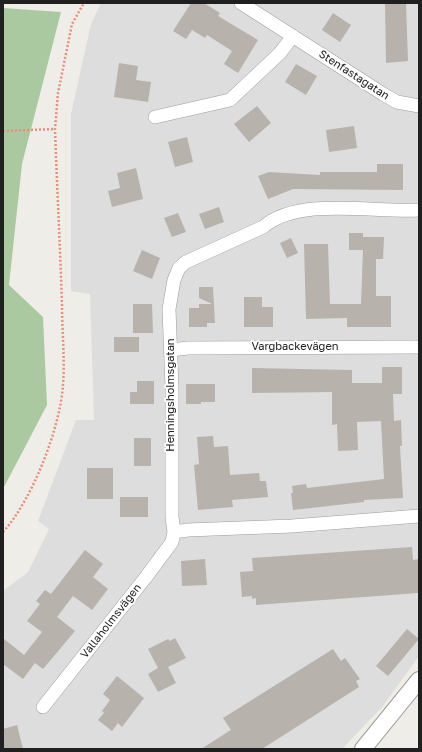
<!DOCTYPE html>
<meta charset="utf-8">
<style>
body{margin:0}
#map{position:relative;width:422px;height:752px;overflow:hidden;background:#efede7;font-family:"Golos Text",sans-serif}
canvas{display:block}
.frame{position:absolute;inset:0;border:4px solid #202020;pointer-events:none}
</style>
<div id="map">
<canvas width="422" height="752"></canvas>
<div class="frame"></div>
</div>
<script>
const ctx = document.querySelector('canvas').getContext('2d');
ctx.lineJoin = 'round';
function fill(path, color) { ctx.fillStyle = color; ctx.fill(path, 'evenodd'); }
function strokePath(path, color, width, dash) { ctx.strokeStyle = color; ctx.lineWidth = width; ctx.lineCap = dash ? 'butt' : 'round'; ctx.setLineDash(dash || []); ctx.stroke(path); }
function label(font, color, halo, rows, align = 'center') {
  ctx.font = font + ' "Golos Text",sans-serif'; ctx.lineWidth = 3.5; ctx.setLineDash([]); ctx.textBaseline = 'middle'; ctx.strokeStyle = halo; ctx.fillStyle = color; for (const [text, x, y, turn = 0] of rows) {
    ctx.save(); ctx.translate(x, y); ctx.rotate((+turn || 0) * Math.PI / 180); ctx.textAlign = isNaN(turn) ? turn : align; if (halo) ctx.strokeText(text, 0, 0); ctx.fillText(text, 0, 0); ctx.restore();
  }
}
const residential = new Path2D(`
 M101,3H419V656L383,706L342,749H3V591L28,572L49,529L38,521L76,420H94L90,294L71,291V114L91,24Z`);
const forest = new Path2D(`
 M3,8L61,12L22,164L9,285L43,317L47,405L3,489Z`);
const building = new Path2D(`
 M191,3H204L220,13L218,16L258,40L238,73L224,64L232,51L207,35L205,38L192,30L186,39L173,31Z
 M385,3H406L408,61L386,63Z
 M333,13L351,25L340,42L322,30Z
 M119,63L138,66L136,80L151,82L148,102L114,97Z
 M296,64L317,76L306,95L285,82Z
 M257,106L271,123L249,142L234,124Z
 M354,126L357,148L329,152L326,130Z
 M187,137L193,162L175,167L168,142Z
 M377,164H403V190L293,189L268,199L258,176L269,172L320,175V172H377Z
 M136,168L143,199L112,207L108,191L120,188L117,173Z
 M219,207L224,222L205,229L199,214Z
 M178,213L186,232L172,237L164,218Z
 M349,233H363V237H384L383,259H376V296H391V327H347V318L306,319L304,244H328L330,304H361L363,250H349Z
 M291,238L298,253L287,258L280,243Z
 M142,250L160,258L152,279L133,271Z
 M199,287H213L215,323H207V327H189V308H199V304H212L199,298Z
 M244,297H262V307H273V327H244Z
 M133,304H152L153,333H133Z
 M114,337H139V352H114Z
 M382,367H402V394H393L394,421L401,420L402,446H400L403,498L364,500V502L293,510L291,493H293L292,486L306,484L307,488L384,479L381,421L357,422L358,450L338,451L337,424L332,425V392L252,393V368L352,370V383H382Z
 M137,381H154V404H130V392H137Z
 M186,384H215V402H201V404H186Z
 M213,436L214,447L228,446L230,475L259,473L260,481H266L268,497L232,500L233,507L198,510L194,465L199,464L197,437Z
 M134,438H151V466H134Z
 M87,468H113V499H87Z
 M120,497H148V517H120Z
 M412,547L413,560L419,559L418,593L256,605V598L252,599V596L242,597L240,572L253,571L252,558Z
 M85,550L103,564L93,577L108,589L92,610L73,596L57,617L75,631L43,669L35,663L23,679L3,664V638L24,655L42,632L27,621L40,604L36,601L45,590L51,594Z
 M205,559L207,585L182,586L181,561Z
 M407,629L419,639L388,676L376,666Z
 M175,638L186,658L168,667L176,683L158,692L148,674L158,668L148,649L168,639L170,641Z
 M333,649L341,661L345,658L360,679L356,681L359,687L262,749H201L231,730L223,718Z
 M117,676L144,698L122,727L118,723L112,731L98,720L104,713L102,711L110,700L103,694Z
 M17,725L23,749H3V729Z`);
const path = new Path2D(`
 M3,131L55,129
 M3,532C32,500 60,429 63,385C65,358 62,331 62,304C60,245 57,187 55,129L58,93L72,24L84,3`);
const minor = new Path2D(`
 M241,3L383,94L397,102L419,106
 M155,117L230,100L280,53L293,36
 M419,210C373,213 300,196 263,227L186,262L179,268L174,280L169,309L172,388V517L174,532L188,530L292,526L419,516
 M171,350L188,348L419,347
 M43,707L146,577L172,542L174,532`);
const tertiary = new Path2D(`
 M363,749L419,680`);
const streetNames = [
 ["Stenfastagatan",354,75,33],
 ["Vargbackevägen",295,347],
 ["Henningsholmsgatan",171,395,-90],
 ["Vallaholmsvägen",111,621,-52]
];
fill(residential, '#ddd');
fill(forest, '#abc9a1');
fill(building, '#b8b2ad');
strokePath(minor, '#9d9d9d', 14);
strokePath(tertiary, '#9d9d9d', 18);
strokePath(path, '#e98e7e', 2.5, [2, 2]);
strokePath(minor, '#fff', 13);
strokePath(tertiary, '#fff', 16);
label('11px', '#202020', '#fff', streetNames);
</script>
